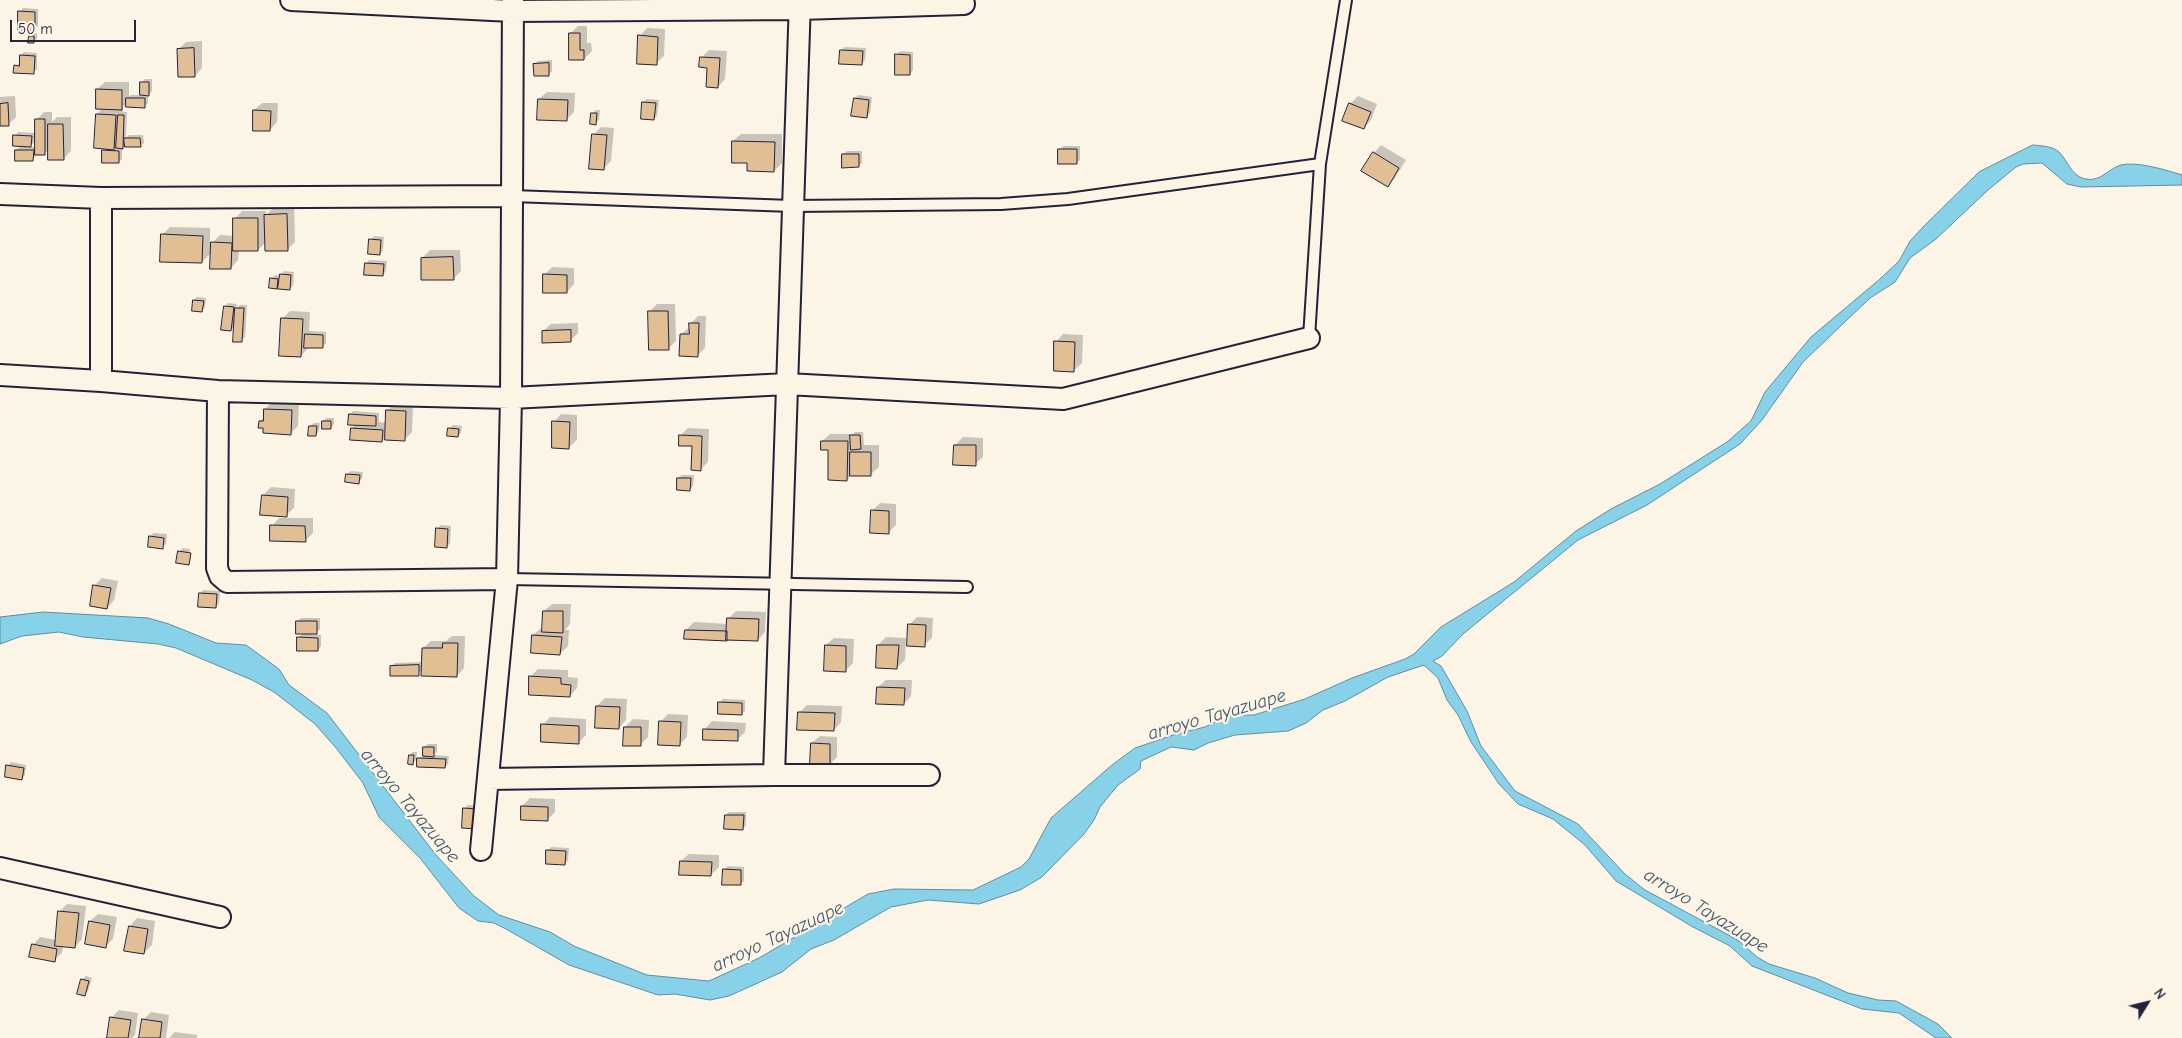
<!DOCTYPE html>
<style>
body{margin:0}
#map{position:relative;width:2182px;height:1038px;overflow:hidden;background:#fcf5e5;font-family:"Comic Neue",sans-serif}
canvas{display:block}
.north{position:absolute;left:2122px;top:978px;width:50px;height:50px;-webkit-text-stroke:4px #fcf5e5;paint-order:stroke;rotate:54deg;font-size:14px;font-weight:700;line-height:20px;text-align:center;color:#22223b}
.north::after{content:'';display:block;margin:auto;width:18px;height:22px;background:#22223b;clip-path:polygon(50% 0,100% 100%,50% 72%,0 100%)}
.scale{position:absolute;left:10px;top:20px;width:126px;height:22px;box-sizing:border-box;border:2px solid #22223b;border-top:0;padding-left:6px;font-size:15px;line-height:18px;white-space:nowrap;color:#22223b;-webkit-text-stroke:4px #fcf5e5;paint-order:stroke}
</style>
<div id="map">
<canvas width="2182" height="1038"></canvas>
<div class="north">N</div>
<div class="scale">50 m</div>
</div>
<script>
const ctx = document.querySelector('canvas').getContext('2d');
ctx.lineJoin = 'round';
function fill(path, color) { ctx.fillStyle = color; ctx.fill(path, 'evenodd'); }
function strokePath(path, color, width, dash) { ctx.strokeStyle = color; ctx.lineWidth = width; ctx.lineCap = dash ? 'butt' : 'round'; ctx.setLineDash(dash || []); ctx.stroke(path); }
function label(font, color, halo, rows, align = 'center') {
  ctx.font = font + ' "Comic Neue",sans-serif'; ctx.lineWidth = 4.5; ctx.setLineDash([]); ctx.textBaseline = 'middle'; ctx.strokeStyle = halo; ctx.fillStyle = color; for (const [text, x, y, turn = 0] of rows) {
    ctx.save(); ctx.translate(x, y); ctx.rotate((+turn || 0) * Math.PI / 180); ctx.textAlign = isNaN(turn) ? turn : align; if (halo) ctx.strokeText(text, 0, 0); ctx.fillText(text, 0, 0); ctx.restore();
  }
}
const water = new Path2D(`
 M2033,145C2042,146 2052,146 2059,152C2067,160 2071,174 2082,178C2100,184 2107,169 2121,165C2137,161 2166,170 2182,175V185L2081,187L2067,184L2042,163L2023,164L2016,167L1988,190L1936,239L1910,258L1895,282L1870,298L1803,362L1762,420L1740,444L1647,505L1578,540L1463,634L1442,656L1433,661L1441,666L1467,711L1481,746L1515,791L1578,824L1625,874L1645,890L1725,933L1739,941L1757,957L1769,964L1815,978L1848,993L1878,1000L1896,1001L1938,1024L1952,1038H1936L1899,1013L1862,1009L1752,966L1730,946L1693,927L1616,881L1585,845L1553,819L1518,804L1499,784L1471,742L1458,715L1447,700L1438,678L1424,665L1388,677L1345,701L1323,710L1306,723L1288,731L1235,735L1208,743L1194,750L1171,747L1141,761L1140,769L1118,785L1100,807L1094,820L1084,834L1042,877L1020,890L979,904L928,900L891,907L834,940L811,949L782,972L729,996L710,1000L675,994L658,995L569,965L506,929L494,923L478,921L459,908L420,858L379,817L363,783L336,748L315,724L274,692L252,680L176,648L158,644L83,637L59,632L22,636L0,644V617L43,612L148,618L169,624L216,643L246,645L279,669L289,685L327,713L436,855L474,896L499,915L550,932L574,946L647,975L709,981L759,958L868,894L894,889L973,890L1021,867L1029,859L1051,818L1112,765L1135,748L1176,734L1205,727L1230,715H1254L1305,699L1352,678L1405,659L1414,654L1441,627L1514,582L1576,531L1611,509L1660,484L1727,442L1751,421L1765,392L1811,337L1880,279L1899,261L1910,241L1924,226L1979,172Z`);
const shadow = new Path2D(`
 M23,8L38,9V26L34,29L20,12Z
 M578,26H587V43H591L592,51L584,59L570,34Z
 M647,28L665,29L664,56L656,63L640,36Z
 M33,33H37V39L33,42L30,36Z
 M202,41V68L195,76L178,50L186,42Z
 M844,47L866,48L865,60L862,64L841,51Z
 M709,50L727,51L725,79L718,87L708,67L701,58Z
 M900,51L913,52V70L910,74L897,55Z
 M24,52L37,53V69L33,72L15,66L21,63V55Z
 M552,60V71L548,75L534,65L538,61Z
 M145,79H152V91L148,95V103L144,107L127,103L123,107V112H127L126,138L129,135H143L144,143L140,146L126,144L122,148V159L118,162L103,151L106,148L97,114L103,108L97,89L105,82H129V97L131,95H141V83Z
 M547,92L575,93L574,112L567,119L539,99Z
 M858,95L872,97L870,113L866,117L855,99Z
 M15,96L16,117L8,125H0V97Z
 M1358,96L1377,104L1371,120L1364,128L1350,104Z
 M647,99L659,100L657,116L654,119L643,102Z
 M262,103H278L277,122L270,130L254,110Z
 M596,110H600L599,120L595,123L593,113Z
 M44,112H52V122L57,117H71V151L63,159L49,149L44,154H36L33,160L16,150L22,145L15,136L18,132L37,133V119ZM37,140L36,147H29Z
 M601,127L614,128L611,161L603,169L594,134Z
 M741,134H782V163L774,171L749,162L733,141Z
 M1381,145L1406,160L1395,178L1388,185L1374,153Z
 M1063,146H1080V160L1076,163L1060,150Z
 M847,151H862V163L858,166L843,154Z
 M294,207L295,242L288,249L266,242L258,250H239L238,260L231,268L212,252L202,262L162,235L170,227L210,228V245L220,235L235,236V219L242,211H266V215L273,208Z
 M374,236L384,237L383,250L380,254L371,240Z
 M430,250H460L461,271L453,279L422,258Z
 M369,260L387,261L386,271L383,275L366,264Z
 M552,267L574,268V284L567,292L544,275Z
 M284,271L294,272L293,286L289,289L280,284L276,287L271,279L275,275L281,276Z
 M197,297L206,298L205,307L202,311L194,300Z
 M228,303L237,304L236,308L240,305H247L245,337L241,341L235,326L231,330L225,307Z
 M657,304H675L676,341L668,349L649,312Z
 M290,311L310,312L309,331L326,332V343L322,347L308,348L301,356L282,319Z
 M698,316H706L705,348L697,356L681,334L690,327L691,323Z
 M578,323V333L570,341L543,331L551,324Z
 M1063,334L1083,335L1082,363L1074,370L1056,342Z
 M273,401L299,403L298,426L290,434L264,427L260,421L265,417V409Z
 M395,403L413,404L412,432L404,440L386,437L382,441L352,428L357,424L350,415L353,411L379,413V422L387,423V411Z
 M561,414L577,415V440L569,447L554,422Z
 M327,418H334V424L331,428L323,421Z
 M314,423H320L319,431L316,435L310,426Z
 M453,425L462,426L461,433L458,436L449,429Z
 M688,428L709,429L708,462L701,469L693,445L680,436Z
 M855,432H863L864,445H879V467L871,474H852L847,480L829,449L822,441L830,434H853Z
 M963,437L983,438V457L975,464L955,445Z
 M351,471L363,472L362,479L358,482L347,474Z
 M682,475H694L693,486L690,490L678,478Z
 M271,487L295,489L294,508L286,515L263,495Z
 M880,503L896,504V525L888,533L872,511Z
 M279,518H313V533L305,541L272,526Z
 M441,525L451,526L450,543L447,547L438,528Z
 M154,533L167,534L166,544L162,547L150,536Z
 M183,548L190,549L188,562H190L188,564L179,552Z
 M102,578L118,581L114,600L107,608L94,586Z
 M203,590L220,591L219,603L216,607L200,594Z
 M552,604H571L570,624L565,630H569L568,646L560,654L533,635L541,628H544V611Z
 M736,611L766,612L765,632L758,640L686,630L694,622L728,624V619Z
 M917,617L933,618L932,638L924,645L909,625Z
 M301,618H320V629L315,634L321,635V646L318,650L298,638L303,633L297,622Z
 M452,636H465L464,668L457,676L422,670L418,674L391,666L395,663L423,662V648L431,641H446Z
 M886,637L906,638L905,660L897,668L878,645Z
 M834,638L854,639L853,663L845,671L826,645Z
 M538,669L568,670V677L578,678L577,688L570,696L530,677Z
 M886,680H912L911,696L904,704L878,687Z
 M605,698L627,699L626,720L619,728L597,706Z
 M723,699L745,700V711L741,714L720,703Z
 M807,705L842,706L841,722L834,730L799,713Z
 M668,714L688,715L687,737L679,745L660,722Z
 M550,717L586,719V735L578,743L543,725Z
 M633,719L649,720L648,737L640,745L625,727Z
 M712,721L746,723L745,732L737,740L705,729Z
 M820,736L837,737V757L829,765L812,743Z
 M428,744H437V752L433,755L449,756L448,764L445,767L419,758L424,755V747Z
 M413,752H417L416,760L413,763L410,755Z
 M11,762L26,765L25,775L21,779L8,766Z
 M530,798L555,799V812L547,820L522,806Z
 M468,805L481,806L476,828L464,809Z
 M729,812H746V825L743,829L726,815Z
 M551,847L569,848L568,860L565,864L547,851Z
 M689,854L719,855V867L711,875L681,861Z
 M728,866L744,867V881L740,884L724,870Z
 M67,904L86,906L82,939L75,947L63,946L62,953L54,960L33,945L40,937L56,940L59,912Z
 M98,914L117,917L113,939L106,946L90,921Z
 M137,918L155,921L152,945L144,953L130,926Z
 M86,976L92,978L88,991L85,994L82,980Z
 M119,1010L138,1013L135,1035L132,1038H108L112,1017Z
 M151,1012L169,1015L166,1038H140L143,1020Z
 M175,1032L197,1035V1038H169Z`);
const building = new Path2D(`
 M18,11L35,12V31L18,30Z
 M569,33H580V50H584V60H569Z
 M638,35L658,37L657,65L637,64Z
 M29,36H34V43H28Z
 M194,48L195,77H178L177,49Z
 M840,50L863,51L862,65L839,64Z
 M895,54L910,55V75H895Z
 M20,55L35,56L34,74L13,73L14,65L19,66Z
 M700,57L720,58L718,88L706,87L707,68L699,67Z
 M549,63V76H534L533,64Z
 M140,82H149V96L140,95Z
 M96,89L122,90V110L96,109Z
 M126,98H145V108L126,107Z
 M854,98L869,100L867,118L851,116Z
 M538,99L568,100L567,121L537,120Z
 M642,102L656,103L654,120L641,119Z
 M8,103L9,126H0V104Z
 M1349,103L1371,112L1364,129L1342,121Z
 M253,110L271,111L270,131H253Z
 M591,113H597L596,125L590,124Z
 M96,114L116,115L114,150L94,148Z
 M118,115H124L123,149L116,148Z
 M35,119H45V155H35Z
 M48,124H63L64,160H48Z
 M592,134L607,135L604,170L589,169Z
 M13,135L32,136L31,147L13,146Z
 M124,138H140L141,147H125Z
 M732,141L775,142L774,172L747,171V163H732Z
 M1058,149H1077V164H1058Z
 M15,150H34L33,161H15Z
 M102,150L119,151V163H102Z
 M1373,152L1399,168L1388,187L1361,171Z
 M842,154H859V167L842,168Z
 M287,214L288,251H265L264,215Z
 M233,218H258V251H233Z
 M161,234L203,236L202,263L160,262Z
 M369,239L381,240L380,255L368,254Z
 M211,242L232,243L231,269H210Z
 M453,257L454,280H421V258Z
 M365,263L384,264L383,276L364,275Z
 M280,274L291,275L290,290L278,289Z
 M543,274L567,275V293H543Z
 M270,278L278,279L277,289L269,288Z
 M193,300L204,301L202,312L192,311Z
 M224,306L234,307L231,331L221,330Z
 M235,308H244L242,342H233Z
 M648,311H668L669,350H649Z
 M281,318L303,319L301,357L279,356Z
 M689,323H699L698,357L679,356L680,334H689Z
 M571,330V342L542,343V331Z
 M305,334L323,335V348H304Z
 M1054,341L1075,342L1074,372L1054,371Z
 M264,409L292,410L291,435L263,433V428H258L259,421H263Z
 M386,410L406,411L405,441L385,440Z
 M349,414L376,416V426L348,425Z
 M322,421H331V429H322Z
 M552,421L570,422L569,449L552,448Z
 M309,426H317L316,436H308Z
 M351,428L383,430L382,442L350,440Z
 M448,428L459,429L458,437L447,436Z
 M679,435L702,436L701,471L691,470L692,446H679Z
 M850,435H860L861,449L851,450Z
 M821,441H848L847,481L828,480V450H821Z
 M954,445H976V466L953,465Z
 M850,452H871V476H850Z
 M346,474L360,475L359,484L345,482Z
 M677,478H691L690,491L677,490Z
 M262,495L288,497L287,517L260,515Z
 M871,510L889,511V534L870,533Z
 M270,525L305,526L306,542L270,541Z
 M436,528L448,529L447,548L435,547Z
 M149,536L164,538L163,549L148,547Z
 M178,551L191,553L189,565L176,563Z
 M93,585L111,588L107,609L90,606Z
 M199,593L217,594L216,608L198,607Z
 M543,611H563V633L542,632Z
 M727,618L759,619L758,641L726,640Z
 M296,621H317V634H296Z
 M908,624L926,625L925,647L907,646Z
 M685,630L727,631V641L684,639Z
 M532,635L562,637L560,655L531,653Z
 M297,637L318,638V651H297Z
 M443,643H458L457,677L421,676L422,648H442Z
 M825,645L846,646V672L824,671Z
 M877,645H899L897,669L876,668Z
 M419,665V676H390V666Z
 M529,676L561,678V684L571,685L570,697L529,695Z
 M877,687L905,688L904,705L876,704Z
 M718,702L742,703V715L718,714Z
 M596,706L620,707L619,729L595,728Z
 M798,712L835,713L834,731L797,730Z
 M659,721L681,722L680,746L658,745Z
 M541,724L579,726V744L541,742Z
 M624,727H641V746H623Z
 M703,729L738,730V741L703,740Z
 M811,743L830,744V766L810,765Z
 M423,747H434V757L423,756Z
 M409,755H414L413,765L408,764Z
 M417,758L446,759L445,768L417,767Z
 M6,765L24,768L22,780L5,777Z
 M521,806L548,807V821L521,820Z
 M463,808L478,809L477,829L462,828Z
 M725,815H744L743,830L724,829Z
 M546,850L566,851L565,865L546,864Z
 M680,861L712,862L711,876L679,875Z
 M723,869L741,870V885H722Z
 M58,911L79,913L75,948L55,946Z
 M89,921L110,925L106,948L85,944Z
 M129,926L148,929L144,954L124,951Z
 M32,944L57,949L55,962L29,957Z
 M81,979L89,981L85,996L77,994Z
 M110,1017L131,1020L128,1038H107Z
 M142,1019L162,1022L160,1038H139Z`);
const lane = new Path2D(`
 M512,196L792,206L1001,204L1068,199L1320,164
 M1309,338L1320,164L1346,0
 M507,579L967,587`);
const street = new Path2D(`
 M291,0L512,11L799,9L964,4
 M0,194L101,198L512,196
 M0,375L101,381L218,391L511,398L787,384L1063,399L1309,338
 M101,381V198
 M218,391L217,568L220,576L227,582L507,579
 M774,775L800,0
 M488,779L774,775H929
 M481,850L507,579L511,398L513,0
 M0,868L220,917`);
const waterNames = [
 ["arroyo Tayazuape",1217,715,-16],
 ["arroyo Tayazuape",410,806,50],
 ["arroyo Tayazuape",1706,911,32],
 ["arroyo Tayazuape",778,937,-25]
];
fill(water, '#88d2e9');
strokePath(water, '#5f8ca3', 1);
fill(shadow, '#0003');
fill(building, '#e2be94');
strokePath(building, '#22223b', 1);
strokePath(lane, '#22223b', 14);
strokePath(street, '#22223b', 24);
strokePath(lane, '#fcf5e5', 10);
strokePath(street, '#fcf5e5', 20);
label('italic 19px', '#41576f', '#fcf5e5', waterNames);
</script>
